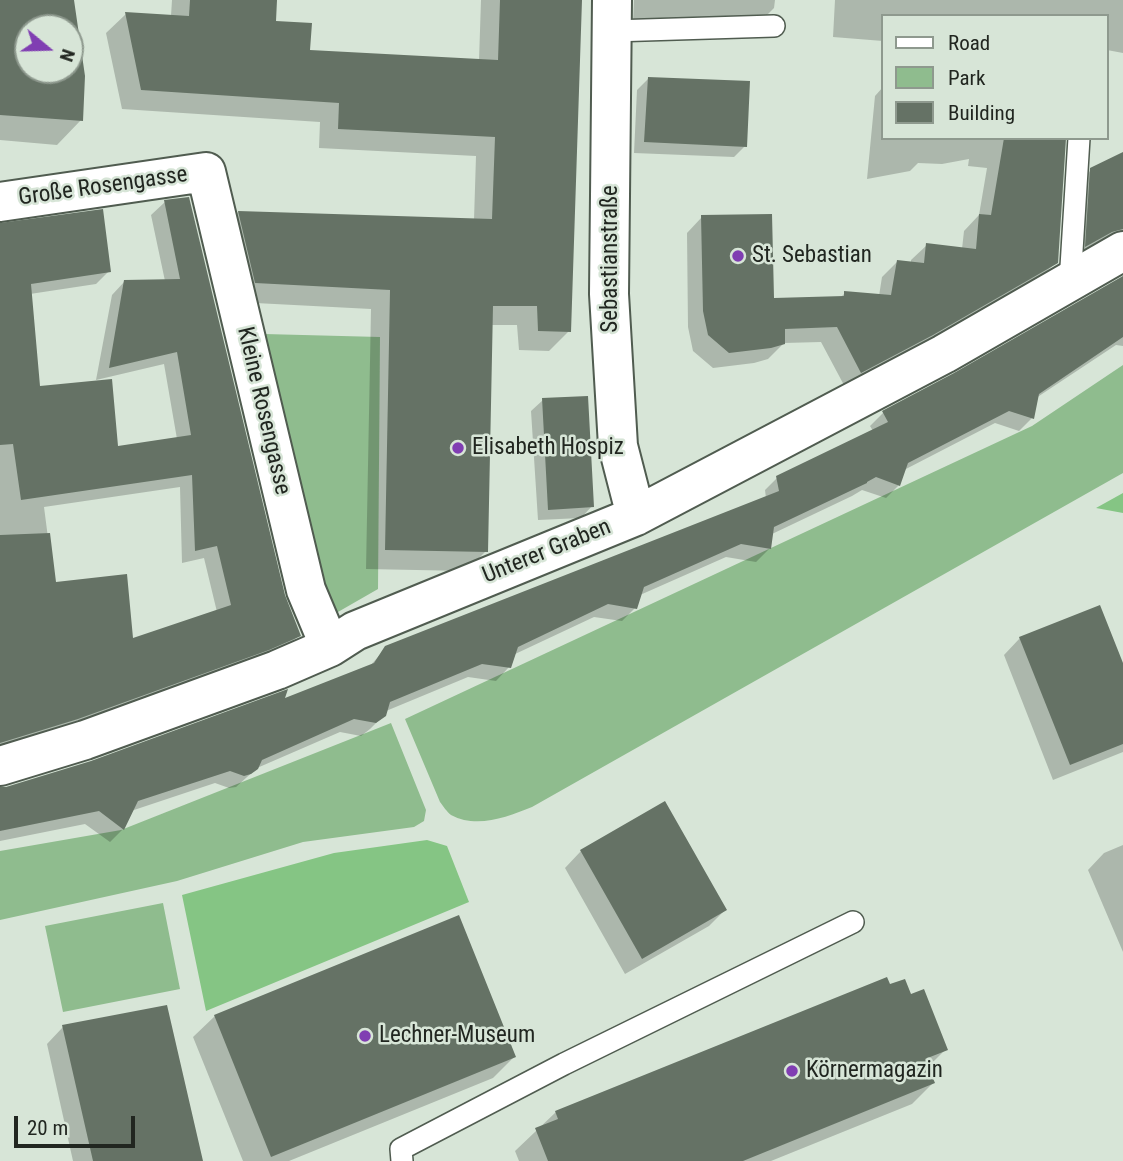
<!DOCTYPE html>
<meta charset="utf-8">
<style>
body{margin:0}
#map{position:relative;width:1123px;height:1161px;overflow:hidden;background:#d7e5d7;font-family:"Roboto Condensed",sans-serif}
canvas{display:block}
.legend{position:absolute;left:881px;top:14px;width:228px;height:126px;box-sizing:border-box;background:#d7e5d7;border:2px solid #8e998e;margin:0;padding:9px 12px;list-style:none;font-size:21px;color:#212620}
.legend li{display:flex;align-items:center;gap:14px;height:35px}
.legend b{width:35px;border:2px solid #8e998e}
.north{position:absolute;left:14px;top:14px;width:70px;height:70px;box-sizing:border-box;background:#d7e5d7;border:2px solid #8e998e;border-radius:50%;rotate:109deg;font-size:19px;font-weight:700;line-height:28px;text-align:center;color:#212620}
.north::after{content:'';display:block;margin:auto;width:24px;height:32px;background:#803eb2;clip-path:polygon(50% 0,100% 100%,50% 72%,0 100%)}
.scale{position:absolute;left:14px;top:1116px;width:121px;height:32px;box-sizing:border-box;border:4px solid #212620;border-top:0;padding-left:9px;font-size:21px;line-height:24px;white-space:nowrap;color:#212620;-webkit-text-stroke:5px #d7e5d7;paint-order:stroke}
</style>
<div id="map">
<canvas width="1123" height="1161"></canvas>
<ul class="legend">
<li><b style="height:9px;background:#fff"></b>Road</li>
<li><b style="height:19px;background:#8fbc8e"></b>Park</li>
<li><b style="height:19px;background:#657265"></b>Building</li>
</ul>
<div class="north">N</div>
<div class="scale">20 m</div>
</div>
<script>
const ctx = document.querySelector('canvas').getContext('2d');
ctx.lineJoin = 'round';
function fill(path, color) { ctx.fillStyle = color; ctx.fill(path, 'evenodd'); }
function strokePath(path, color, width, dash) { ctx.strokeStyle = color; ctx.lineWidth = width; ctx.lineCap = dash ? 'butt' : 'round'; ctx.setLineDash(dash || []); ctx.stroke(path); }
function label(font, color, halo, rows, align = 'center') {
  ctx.font = font + ' "Roboto Condensed",sans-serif'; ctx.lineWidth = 5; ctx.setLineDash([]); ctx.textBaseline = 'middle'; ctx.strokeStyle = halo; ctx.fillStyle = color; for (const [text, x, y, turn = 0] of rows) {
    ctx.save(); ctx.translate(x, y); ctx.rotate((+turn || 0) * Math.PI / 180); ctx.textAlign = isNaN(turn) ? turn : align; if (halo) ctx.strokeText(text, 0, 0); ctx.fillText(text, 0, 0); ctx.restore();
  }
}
const green = new Path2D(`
 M264,334L380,337L378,589L331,616Z
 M1123,365V473L532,807C507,817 477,829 451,815C447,812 443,806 440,802L405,719L1032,426Z
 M391,723L426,810L424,821L414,827L303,842L177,881L0,920V851L121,830Z
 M163,903L180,989L63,1012L45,926Z`);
const forest = new Path2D(`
 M1123,493V513L1096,508Z
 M427,840L447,846L469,902L206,1011L182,895L334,853Z`);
const shadow = new Path2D(`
 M0,0H73L81,120L57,145L0,140ZM28,28H70V70H28Z
 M172,0H276L274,23L308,52L479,61L481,0H580L569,331L549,351L519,350L517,325H491L486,551L466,571L366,569L371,309L236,302L219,232L238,212L474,220L476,156L319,148L320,122L122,109L106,33L126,14L171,16Z
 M634,0H775L774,8L758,24H633Z
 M835,0H1123V53L1107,50V16H883V41L833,37Z
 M648,79L745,146L734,157L634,153L637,90Z
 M883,87V138H1064L1056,262L1040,278L845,387L821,342L784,343L768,359L754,363L713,368L693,351L688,327L687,233L702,217L773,300L840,298L845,293L879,296L882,277L897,262L911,263V260L927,245L962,249L964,231L979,215L987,168L968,166L969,159L942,164L918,163L910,171L867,179L875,96Z
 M1123,154V247L1073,259L1078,184L1091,170Z
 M165,202L283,596L299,635L286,648L0,751V225L109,271L96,284L30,294L38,388L116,448L177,439L164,364L96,380L112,295L125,281H165L151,215ZM180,487L182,563L204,558L217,612L132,640L54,584L44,507Z
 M1123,278V346L1116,345L1036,398L1032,418L1019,431L995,423L904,470L899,485L886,498L862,490L852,496L772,534L770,548L756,562L726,557L640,595L635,608L622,621L594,617L513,655L509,667L496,681L468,677L386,711L384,715L370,729L361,736L340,732L257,768L236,787L229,788L215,783L131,811L123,829L110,842L85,824L0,841V789H7L282,701L369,667L386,648L766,498L765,490L779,476L873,431L870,426L883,413L956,374Z
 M543,400L592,506L581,518L538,520L531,411Z
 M1020,638L1123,667V752L1053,780L1004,655Z
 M1123,845V952L1088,870L1104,853Z
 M581,851L725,910L709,926L625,974L565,868Z
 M889,987L910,996L946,1049L927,1068L933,1083L912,1104L771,1161H519L515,1151L556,1112Z
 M215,1016L514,1057L493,1078L289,1161H243L193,1037Z
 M63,1027L201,1161H73L47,1044Z`);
const building = new Path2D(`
 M0,0H74L85,76L83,121L0,115ZM28,28H70V70H28Z
 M190,0H277L276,21L312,23L310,50L498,60L500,0H582L571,332L538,331L537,306H493L488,552L385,550L390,290L255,283L238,211L492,219L495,137L338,129L339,103L141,90L125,12L189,16Z
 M648,77L750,81L747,147L644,142Z
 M1004,138H1066L1058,263L933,335L861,373L837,327L785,329V344L771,348L729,353L708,335L703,311L701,215L772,214L774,298L844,296V291L891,295L897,260L924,263L926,243L976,249L979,214L991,215Z
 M1123,152V229L1112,232L1085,247L1090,168Z
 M189,197L285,595L301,636L269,650L78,719L0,743V535L50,533L56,582L127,574L133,638L231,605L217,546L195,551L192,475L21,500L13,444L0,445V223L103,209L111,272L31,284L40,386L112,379L118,446L191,435L177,352L109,368L124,280L180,279L164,200Z
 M1123,276V337L1039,394L1034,419L1009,411L908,463L900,486L876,477L867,482V483L774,527L771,549L741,544L644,587L637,609L608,604L518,647L511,668L482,664L390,702L386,716L376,723L354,719L262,760L258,769L251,774L244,776L230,771L138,801L124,830L99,811L0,831V787H6L91,761L288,689L285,698L374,663L385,646L779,491L776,476L888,422L882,411L954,373Z
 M588,396L594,507L548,510L542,398Z
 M1100,605L1123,663V744L1070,765L1019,637Z
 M665,801L727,910L642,959L580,850Z
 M459,915L516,1057L271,1157L214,1015Z
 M887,977L890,984L905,979L911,994L924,989L948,1050L925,1059L935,1083L743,1161H548L535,1128L558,1119L555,1111Z
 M167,1005L203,1161H93L62,1025Z`);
const lane = new Path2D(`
 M612,31L774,26
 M1070,283L1079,138
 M402,1161L401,1149L564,1064L853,922`);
const street = new Path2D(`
 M612,0L609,294L618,446L636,516
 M0,202L206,172L306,590L330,647
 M0,766L85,740L277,670L330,647L355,631L636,516L944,354L1123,251`);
const markers = [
 [738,256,7,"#803eb2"],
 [458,448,7,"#803eb2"],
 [365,1036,7,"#803eb2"],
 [792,1071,7,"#803eb2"]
];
const streetNames = [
 ["Große Rosengasse",103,187,-8],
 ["Sebastianstraße",611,259,-90],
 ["Kleine Rosengasse",263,411,77],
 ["Unterer Graben",547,552,-22]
];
const poiNames = [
 ["St. Sebastian",752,256],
 ["Elisabeth Hospiz",472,448],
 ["Lechner-Museum",379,1036],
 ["Körnermagazin",806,1071]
];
fill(green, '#8fbc8e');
fill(forest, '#85c584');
fill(shadow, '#0003');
fill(building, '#657265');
strokePath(lane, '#505c50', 24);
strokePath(street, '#505c50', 42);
strokePath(lane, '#fff', 21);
strokePath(street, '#fff', 38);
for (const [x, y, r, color] of markers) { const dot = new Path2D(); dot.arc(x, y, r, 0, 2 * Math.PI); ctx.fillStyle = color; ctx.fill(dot); strokePath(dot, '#d7e5d7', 2.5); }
label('23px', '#212620', '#d7e5d7', streetNames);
label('23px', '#212620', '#d7e5d7', poiNames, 'left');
</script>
